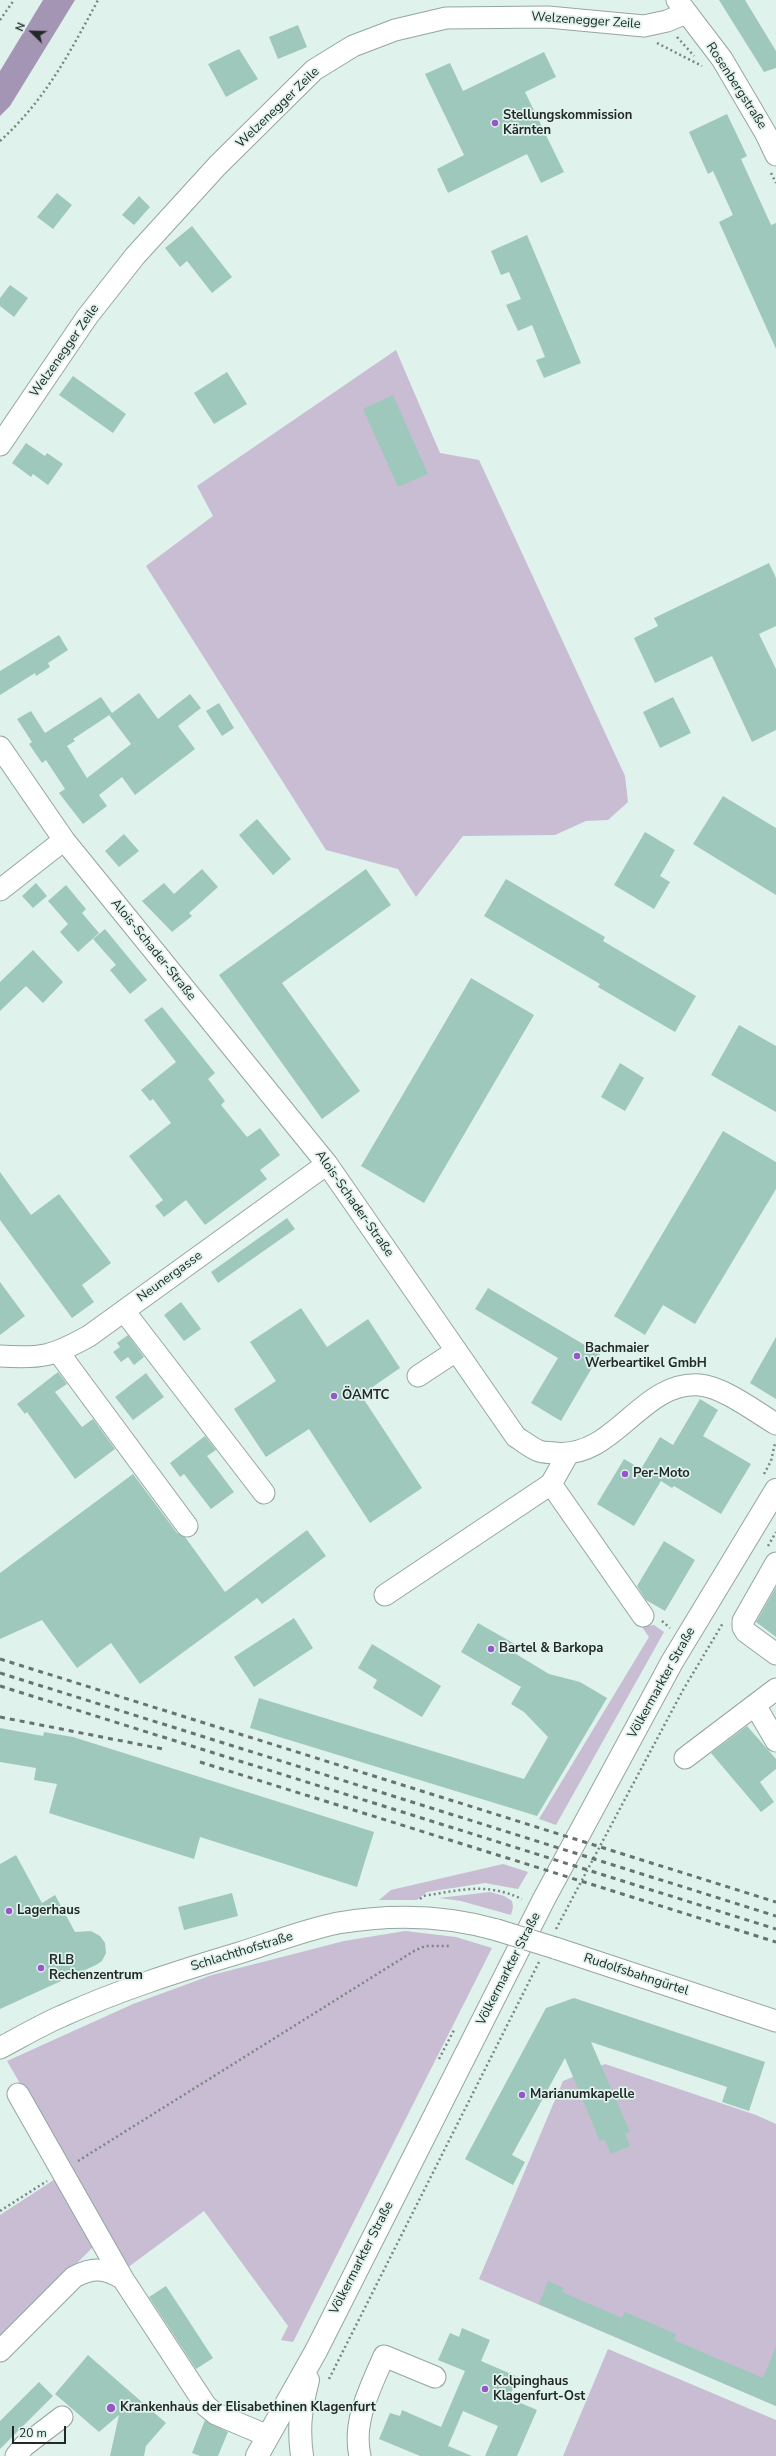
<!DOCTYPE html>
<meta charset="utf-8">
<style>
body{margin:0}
#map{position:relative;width:776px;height:2456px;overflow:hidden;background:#dff2ec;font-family:"Nunito Sans",sans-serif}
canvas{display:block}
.north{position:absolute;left:12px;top:12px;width:40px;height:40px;-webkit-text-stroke:3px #dff2ec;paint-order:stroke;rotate:293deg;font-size:11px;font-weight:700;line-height:16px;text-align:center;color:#222927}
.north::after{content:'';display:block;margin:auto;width:14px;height:18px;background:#222927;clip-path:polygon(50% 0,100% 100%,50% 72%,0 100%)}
.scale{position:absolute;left:12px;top:2426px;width:54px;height:18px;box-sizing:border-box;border:2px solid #222927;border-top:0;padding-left:5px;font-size:12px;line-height:14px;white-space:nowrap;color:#222927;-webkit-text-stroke:3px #dff2ec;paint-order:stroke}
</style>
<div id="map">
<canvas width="776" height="2456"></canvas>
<div class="north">N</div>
<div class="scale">20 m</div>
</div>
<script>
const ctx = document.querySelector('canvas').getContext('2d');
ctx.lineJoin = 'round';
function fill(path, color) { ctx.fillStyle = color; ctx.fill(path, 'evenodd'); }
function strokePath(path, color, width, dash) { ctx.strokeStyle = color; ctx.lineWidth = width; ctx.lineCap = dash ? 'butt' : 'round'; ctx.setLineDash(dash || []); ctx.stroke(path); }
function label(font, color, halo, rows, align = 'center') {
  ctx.font = font + ' "Nunito Sans",sans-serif'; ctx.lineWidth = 3.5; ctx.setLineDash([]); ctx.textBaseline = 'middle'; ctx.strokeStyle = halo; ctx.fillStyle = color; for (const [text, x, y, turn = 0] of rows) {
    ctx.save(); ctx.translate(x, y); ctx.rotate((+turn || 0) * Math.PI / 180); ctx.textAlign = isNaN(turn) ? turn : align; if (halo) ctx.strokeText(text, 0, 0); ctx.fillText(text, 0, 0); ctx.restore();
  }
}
const green = new Path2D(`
 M396,350L440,453L479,460L625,776L628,802L608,820L586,821L555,835L463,836L416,897L398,869L326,850L146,566L213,516L197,486Z
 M654,1625L664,1632L556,1825L539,1819L649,1637L642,1627Z
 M503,1864L528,1872L518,1889L485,1883L427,1892L417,1900H379L391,1890Z
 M490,1892L504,1896L512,1901L513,1907L511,1915L461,1901L439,1898Z
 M405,1931L456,1937L492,1948L293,2342L281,2340L288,2326L204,2211L127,2268L7,2061L133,2004L212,1975L344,1941Z
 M605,2064L756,2115L776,2124V2406L479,2279L563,2081Z
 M60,2176L97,2243L0,2340V2215Z
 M608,2349L776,2420V2456H563Z`);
const water = new Path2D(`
 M43,0H75L10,106L0,116V71Z`);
const building = new Path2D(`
 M719,0H745L776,51V68L764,72Z
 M298,25L307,47L278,59L269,37Z
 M239,49L258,79L226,97L208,64Z
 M544,52L556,77L525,92L564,172L541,183L527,154L448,193L437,169L464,155L425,74L450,63L463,91Z
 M727,114L747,156L741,159L771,225L776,223V349L719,222L733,215L713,171L708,174L689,132Z
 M57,193L72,205L53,229L37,217Z
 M139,196L150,207L134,225L122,215Z
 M192,226L232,277L212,293L187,261L180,267L165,248Z
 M527,235L581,363L544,378L536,360L545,357L532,325L518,331L506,305L521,299L509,272L501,275L491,251Z
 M10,285L28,298L14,317L0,306V298Z
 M227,372L247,404L214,424L194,393Z
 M73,376L126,414L113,433L59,395Z
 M393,395L428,474L398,487L363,409Z
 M26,443L45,456L47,453L63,464L48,485L33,474L31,477L12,463Z
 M769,563L776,578V626L759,634L776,669V730L752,742L712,656L655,683L634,638L658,626L654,618Z
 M59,635L68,650L48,663L50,667L36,676L35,673L0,695V671Z
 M139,693L158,719L190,694L201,708L178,726L195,749L135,795L122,777L99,795L107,806L83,824L59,793L65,789L46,760L42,763L29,744L32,742L17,719L31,711L45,733L101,697L112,713ZM111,714L109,715L131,744L87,778L67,746L75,741L73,739Z
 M673,697L691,733L660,748L643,712Z
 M219,703L234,728L222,736L206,711Z
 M723,796L776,828V895L693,844Z
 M257,819L291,859L273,875L239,835Z
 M645,832L675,850L660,876L670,882L654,909L614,885Z
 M124,834L139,851L119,867L105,851Z
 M202,869L218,887L189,913L192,916L172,932L142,901L164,883L174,894Z
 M366,869L391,905L282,983L360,1091L322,1119L219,975Z
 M506,879L605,937L603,941L696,996L675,1032L598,987L600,984L484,916Z
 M36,883L47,896L33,908L22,896Z
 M66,885L86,909L82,913L99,933L78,952L60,932L68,924L48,901Z
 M105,929L147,980L130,994L110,970L116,965L93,939Z
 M33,950L63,982L43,1003L26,986L0,1011V982Z
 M471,978L534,1015L424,1203L361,1166Z
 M162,1007L215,1073L208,1079L225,1101L221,1105L247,1137L260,1128L280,1155L260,1170L267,1179L205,1225L186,1200L164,1217L155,1206L163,1200L129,1156L171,1123L153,1099L150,1101L141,1090L176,1062L144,1020Z
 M739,1025L776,1046V1112L711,1075Z
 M620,1063L644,1078L625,1111L601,1097Z
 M723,1131L776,1162V1189L695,1324L663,1305L645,1335L614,1316Z
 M0,1172L31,1215L59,1194L111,1263L82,1285L94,1302L72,1318L0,1220Z
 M287,1218L295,1229L218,1283L211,1272Z
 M0,1282L25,1316L0,1335Z
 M488,1288L600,1354L561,1421L531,1403L558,1358L475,1309Z
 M181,1302L201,1329L184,1341L164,1315Z
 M301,1308L327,1347L368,1319L400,1368L361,1395L422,1488L370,1523L309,1429L266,1457L234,1409L276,1381L250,1342Z
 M128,1335L144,1357L134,1365L128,1357L121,1362L113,1352L120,1347L117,1343Z
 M776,1337V1399L750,1383Z
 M58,1372L67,1384L55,1392L82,1427L93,1419L115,1449L75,1479L27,1412L25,1414L17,1404Z
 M146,1373L164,1397L133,1420L115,1397Z
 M700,1399L718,1410L703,1436L751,1464L721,1514L674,1486L672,1488L661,1481L634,1526L597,1504L624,1459L641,1469L660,1437L673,1445Z
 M205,1436L216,1450L207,1456L234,1492L211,1509L184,1474L180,1477L170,1463Z
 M133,1474L177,1533L185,1537L225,1592L307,1530L326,1556L262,1604L257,1598L140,1684L111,1643L77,1668L42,1620L0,1639V1573Z
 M664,1541L695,1560L665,1611L646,1600L637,1586Z
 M776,1587V1637L756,1622Z
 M294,1618L313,1648L254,1687L234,1657Z
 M478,1623L520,1647L516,1654L549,1674L580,1682L607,1698L537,1816L250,1728L259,1698L524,1779L548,1737L524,1712L511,1704L521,1687L461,1652Z
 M372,1644L441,1686L422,1717L373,1688L377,1680L358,1668Z
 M747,1726L776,1759V1769L760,1782L774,1802L761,1812L711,1753Z
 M0,1728L43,1736L44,1732L73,1737L374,1832L357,1887L200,1837L194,1859L49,1813L57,1784L34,1780L36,1768L0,1762Z
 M16,1855L42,1903L55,1895L75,1932L91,1931L100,1936L105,1943L106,1953L102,1961L96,1965L0,2009V1864Z
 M232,1893L238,1916L184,1930L178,1907Z
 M574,1998L765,2062L749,2111L722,2102L727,2087L591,2042L630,2132L625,2134L630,2146L611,2154L605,2140L600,2141L565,2058L512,2155L525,2162L513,2185L465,2159L546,2008Z
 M548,2281L564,2288L562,2292L622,2318L625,2312L639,2318L676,2334L674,2340L763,2378L776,2347V2406L539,2304Z
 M166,2286L213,2358L196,2369L149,2297Z
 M462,2328L490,2340L481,2361L518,2377L509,2398L537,2410L517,2456H485L498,2426L463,2411L448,2446L472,2456H420L379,2439L390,2413L400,2416L402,2410L441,2427L465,2371L438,2360L450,2333L459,2337Z
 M88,2355L166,2423L146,2446L144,2456H110L119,2415L99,2432L55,2394Z
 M39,2382L53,2396L0,2449V2421Z
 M205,2420L228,2432L218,2456H200L192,2453Z`);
const path = new Path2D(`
 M0,20L14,0
 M677,37L694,56
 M657,43L702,66
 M0,141C46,99 69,54 98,0
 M771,173L776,183
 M764,1474L771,1461L775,1443
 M768,1546L776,1532
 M662,1621L670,1628
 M420,1899L423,1896C462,1890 485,1882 522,1899
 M556,1929L683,1690L723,1623
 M439,2059L455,2028
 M78,2161L414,1951L425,1946H449
 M0,2211L47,2181
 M329,2379L539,1962`);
const minor = new Path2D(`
 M677,0L722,59L766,134L776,155
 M0,445L87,317L135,256L217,166L314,70L353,46L395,30L446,18L548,17L644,26L667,21L686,13
 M0,747L64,840L327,1164L516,1437C523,1441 531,1448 539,1451C544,1453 550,1452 554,1453C615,1460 641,1380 700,1385C723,1387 756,1412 776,1424
 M0,890L64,840
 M124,1311L264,1493
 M59,1353L187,1526
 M0,1356C42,1359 53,1356 89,1336L327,1164
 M418,1376L456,1351
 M551,1484L643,1616
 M776,1563L743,1621V1627L746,1632L776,1654
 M385,1595L551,1484L568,1454
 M755,1705L776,1741
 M685,1758L776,1689
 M555,1948L776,2021
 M0,2048C21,2037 41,2025 62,2016C119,1990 179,1971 239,1953C271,1943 304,1930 338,1923C391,1914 445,1915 497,1930
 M18,2094L123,2279
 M0,2351L74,2277C93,2267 105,2268 123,2279L206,2406L216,2414L268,2436
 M16,2456L24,2446L62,2417
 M360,2456C352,2421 371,2387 384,2356L435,2377`);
const major = new Path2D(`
 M257,2456L316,2351L544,1899L672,1662L776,1490
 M302,2456C298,2427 301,2407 308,2380`);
const rail = new Path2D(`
 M0,1659L776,1902
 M0,1673L776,1916
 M0,1686L776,1929
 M0,1717L163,1749
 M200,1762L776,1942`);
const minorBridge = new Path2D(`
 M497,1930L555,1948`);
const markers = [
 [495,123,4,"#9856cb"],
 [577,1356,4,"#9856cb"],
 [334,1396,4,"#9856cb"],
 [625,1474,4,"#9856cb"],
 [491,1649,4,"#9856cb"],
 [9,1911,4,"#9856cb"],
 [41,1968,4,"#9856cb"],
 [522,2095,4,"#9856cb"],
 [485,2389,4,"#9856cb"],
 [111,2408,5,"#9856cb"]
];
const streetNames = [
 ["Welzenegger Zeile",586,21,4],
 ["Rosenbergstraße",736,86,57],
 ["Welzenegger Zeile",278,108,-44],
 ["Welzenegger Zeile",65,351,-55],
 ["Alois-Schader-Straße",153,950,51],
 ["Alois-Schader-Straße",354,1204,55],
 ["Neunergasse",170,1277,-36],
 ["Völkermarkter Straße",662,1683,-61],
 ["Schlachthofstraße",242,1952,-17],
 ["Völkermarkter Straße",509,1969,-63],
 ["Rudolfsbahngürtel",636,1975,18],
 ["Völkermarkter Straße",362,2258,-63]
];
const poiNames = [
 ["Stellungskommission",503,116],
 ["Kärnten",503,131],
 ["Bachmaier",585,1349],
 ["Werbeartikel GmbH",585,1364],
 ["ÖAMTC",342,1396],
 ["Per-Moto",633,1474],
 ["Bartel & Barkopa",499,1649],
 ["Lagerhaus",17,1911],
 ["RLB",49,1961],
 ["Rechenzentrum",49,1976],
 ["Marianumkapelle",530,2095],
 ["Kolpinghaus",493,2382],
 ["Klagenfurt-Ost",493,2397],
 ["Krankenhaus der Elisabethinen Klagenfurt",120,2408]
];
fill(green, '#c8bdd2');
fill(water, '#a595b4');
fill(building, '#9fc8bd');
strokePath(minor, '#94a6a0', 23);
strokePath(major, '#94a6a0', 24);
strokePath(path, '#798682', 2.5, [2, 3]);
strokePath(minor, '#fff', 21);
strokePath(major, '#fff', 22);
strokePath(rail, '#67736f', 3, [5, 5]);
strokePath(minorBridge, '#94a6a0', 23, []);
strokePath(minorBridge, '#fff', 21);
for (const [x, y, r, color] of markers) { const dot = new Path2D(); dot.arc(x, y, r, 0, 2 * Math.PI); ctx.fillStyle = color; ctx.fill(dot); strokePath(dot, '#dff2ec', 1.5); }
label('13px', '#222927', '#dff2ec', streetNames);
label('bold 13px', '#222927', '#dff2ec', poiNames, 'left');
</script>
